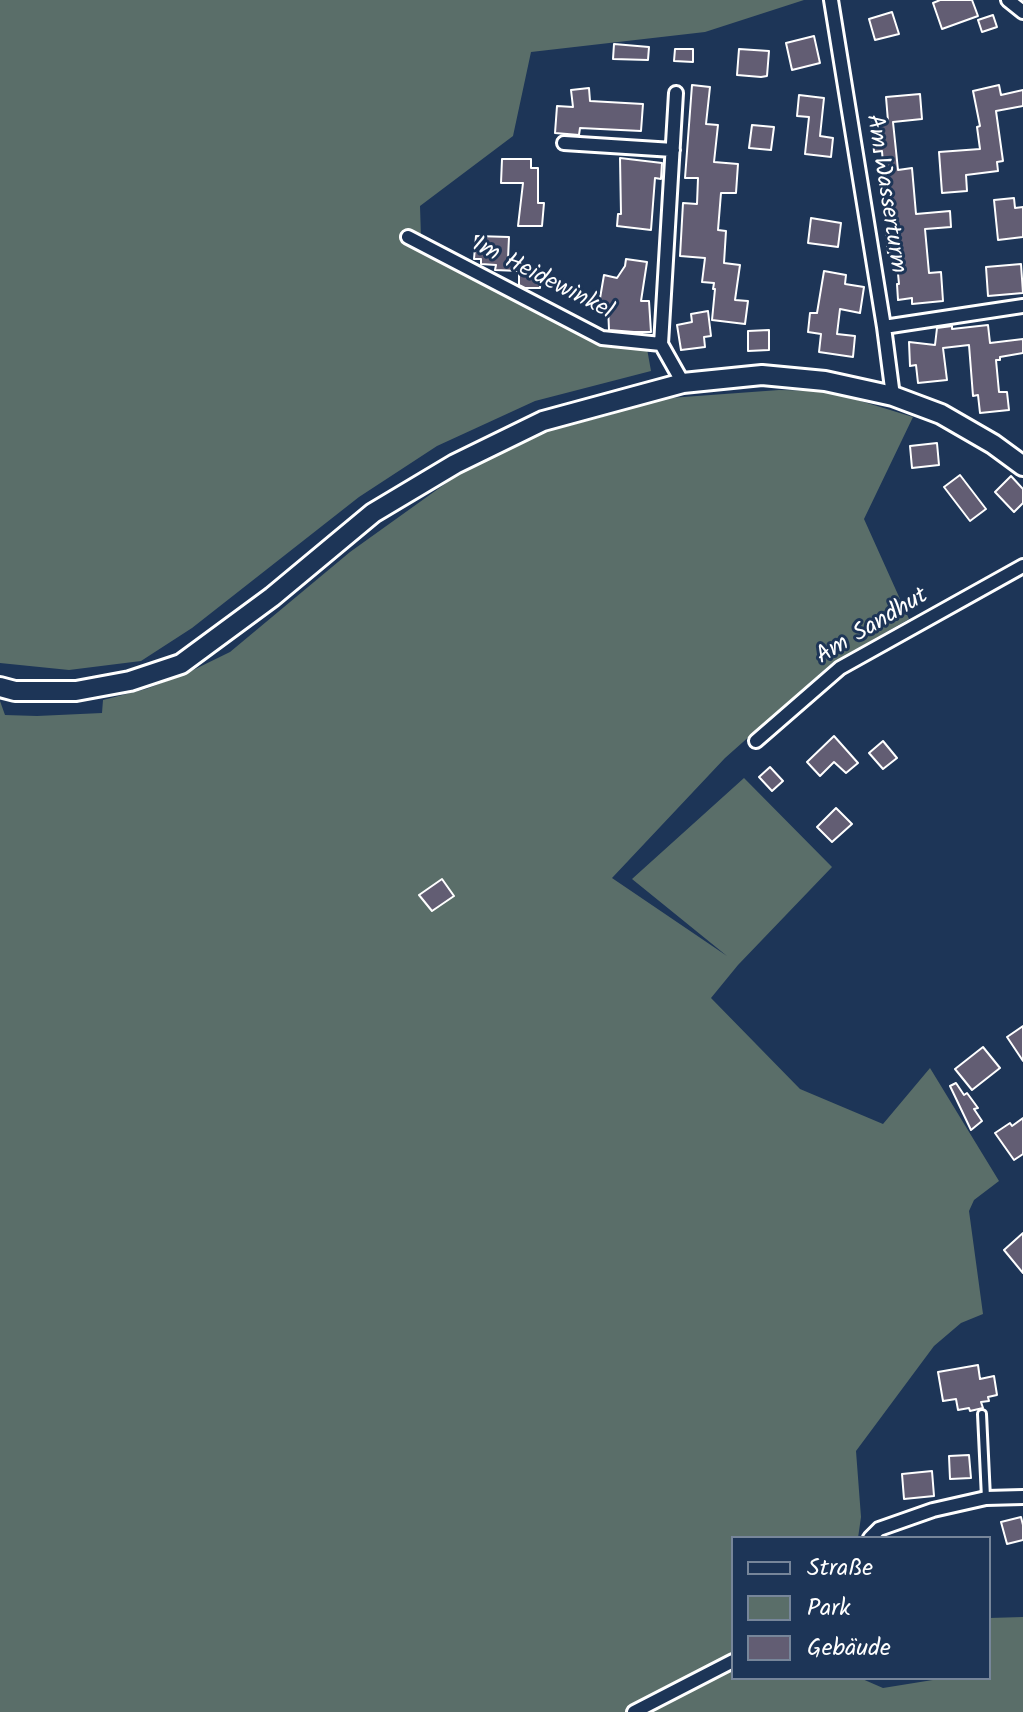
<!DOCTYPE html>
<meta charset="utf-8">
<style>
body{margin:0}
#map{position:relative;width:1023px;height:1712px;overflow:hidden;background:#1d3557;font-family:Kalam,sans-serif}
canvas{display:block}
.legend{position:absolute;left:731px;top:1536px;width:260px;height:144px;box-sizing:border-box;background:#1d3557;border:2px solid #77869a;margin:0;padding:10px 14px;list-style:none;font-size:24px;color:#fff}
.legend li{display:flex;align-items:center;gap:16px;height:40px}
.legend b{width:40px;border:2px solid #77869a}
</style>
<div id="map">
<canvas width="1023" height="1712"></canvas>
<ul class="legend">
<li><b style="height:10px;background:#1d3557"></b>Straße</li>
<li><b style="height:22px;background:#5a6e69"></b>Park</li>
<li><b style="height:22px;background:#625d73"></b>Gebäude</li>
</ul>
</div>
<script>
const ctx = document.querySelector('canvas').getContext('2d');
ctx.lineJoin = 'round';
function fill(path, color) { ctx.fillStyle = color; ctx.fill(path, 'evenodd'); }
function strokePath(path, color, width, dash) { ctx.strokeStyle = color; ctx.lineWidth = width; ctx.lineCap = dash ? 'butt' : 'round'; ctx.setLineDash(dash || []); ctx.stroke(path); }
function label(font, color, halo, rows, align = 'center') {
  ctx.font = font + ' Kalam,sans-serif'; ctx.lineWidth = 6; ctx.setLineDash([]); ctx.textBaseline = 'middle'; ctx.strokeStyle = halo; ctx.fillStyle = color; for (const [text, x, y, turn = 0] of rows) {
    ctx.save(); ctx.translate(x, y); ctx.rotate((+turn || 0) * Math.PI / 180); ctx.textAlign = isNaN(turn) ? turn : align; if (halo) ctx.strokeText(text, 0, 0); ctx.fillText(text, 0, 0); ctx.restore();
  }
}
const green = new Path2D(`
 M0,0H804L705,32L531,52L513,136L420,206L421,238L600,343H646L651,371L535,401L437,446L359,497L192,628L141,661L69,670L0,663Z
 M779,390L828,391L913,417L864,519L909,619L832,663L725,758L612,878L727,956L632,879L744,778L832,867L738,965L711,998L800,1089L883,1124L930,1068L999,1181L974,1200L969,1211L983,1314L961,1323L934,1346L856,1451L861,1517L858,1538H733V1678H860L883,1688L945,1678H989V1643L991,1640L989,1618L1023,1617V1712H0V701L5,715L37,716L102,713L103,700L146,689L185,674L230,652L350,552L463,471L549,431L610,415L656,399Z`);
const building = new Path2D(`
 M940,0H972L978,16L942,29L933,3Z
 M892,12L899,34L875,40L869,19Z
 M993,15L997,27L982,32L978,20Z
 M814,36L820,63L792,70L786,43Z
 M614,44L649,47L648,60L613,59Z
 M675,49H693V62L674,61Z
 M739,49L769,51L767,76L761,77L737,75Z
 M692,85L710,87L706,124L718,125L714,162L738,164L736,193H721L718,230L726,231L724,263L740,265L735,300L748,301L745,324L712,320L715,289H713L714,283L702,282L705,258L680,256L683,203L697,204L698,178H685Z
 M999,85L1001,95L1023,90V106L996,111L1003,161L997,162L998,171L966,175L967,191L942,193L939,152L980,149L977,127L980,126L973,91Z
 M589,88L590,101L643,104L641,131L580,128L579,135L555,133L557,106L573,107L571,90Z
 M920,94L922,119L893,122L898,170L912,168L916,214L950,211L951,227L925,229L929,273L941,272L943,301L912,304V298L898,300L897,284H899L896,253H888L886,232L895,231L893,202L886,203L882,151L874,152L872,122L888,121L886,97Z
 M799,95L824,98L820,136L833,138L831,157L805,154L809,117L797,116Z
 M752,125L774,127L771,150L749,148Z
 M620,158L662,163L661,179L655,178L651,230L617,226L618,214H621Z
 M502,159H531V168H538V203H544L542,226H518L523,183H501Z
 M1014,198L1015,208L1023,207V237L998,240L994,200Z
 M811,218L841,223L838,247L808,243Z
 M476,236L509,237L508,259H519V271L495,270L496,265L481,264V259H474Z
 M626,259L647,262L641,301H649L651,332H634L609,330L608,306L599,304L604,275L617,278L625,266Z
 M1021,264L1023,293L988,296L986,267Z
 M519,270L541,271L540,288H525L519,285Z
 M824,271L846,275L845,284L864,287L860,313L840,309L837,334L855,336L853,357L819,352L821,334L808,332L810,313H817Z
 M708,311L711,336L704,337L705,347L681,350L677,325L692,322L691,314Z
 M988,325L990,343L1023,339V353L1000,357V360H996L999,392H1007L1009,410L980,413L978,395L973,396L969,345L943,348L947,380L918,383L916,365L910,366L909,342L935,345L937,328L952,326V329Z
 M769,330V350L748,351V331Z
 M937,443L939,465L912,468L910,446Z
 M960,475L986,509L970,521L944,487Z
 M1011,476L1023,489V503L1014,512L995,492Z
 M834,736L858,763L846,773L834,762L820,776L807,762Z
 M883,741L897,758L883,769L869,753Z
 M770,767L783,781L772,791L759,777Z
 M836,808L852,824L832,842L817,827Z
 M442,879L454,896L432,911L419,895Z
 M1023,1026V1061L1007,1037Z
 M983,1047L1000,1068L972,1090L955,1069Z
 M956,1083L964,1095L967,1093L978,1108L974,1109L982,1121L971,1130L950,1086Z
 M1023,1118V1154L1014,1160L995,1133L1010,1123L1012,1126Z
 M1023,1233V1273L1004,1250Z
 M978,1365L980,1379L994,1376L997,1395L988,1397L989,1401L981,1402L983,1408L970,1411L969,1408L958,1410L956,1399L943,1401L938,1372Z
 M969,1455L971,1478L950,1479L949,1456Z
 M932,1471L934,1496L904,1499L902,1474Z
 M1021,1517L1023,1525V1540L1007,1544L1001,1522Z`);
const lane = new Path2D(`
 M982,1414L986,1498`);
const street = new Path2D(`
 M831,0L884,327L893,396
 M1008,0L1023,12
 M676,93L661,344L683,383
 M564,143L673,150
 M408,237L602,338L661,344
 M884,327L1023,306
 M756,741L840,668L1023,566
 M870,1538L879,1529L933,1510L986,1498L1023,1497
 M634,1712L733,1661`);
const secondary = new Path2D(`
 M0,687L15,691H76L130,681L181,664L272,597L373,513L455,464L543,421L683,383L762,375L825,381L893,396L941,414L993,444L1023,466`);
const streetNames = [
 ["Am Wasserturm",884,194,81],
 ["Im Heidewinkel",542,280,27],
 ["Am Sandhut",873,628,-31]
];
fill(green, '#5a6e69');
fill(building, '#625d73');
strokePath(building, '#fff', 2);
strokePath(lane, '#fff', 12);
strokePath(street, '#fff', 18);
strokePath(secondary, '#fff', 24);
strokePath(lane, '#1d3557', 6);
strokePath(street, '#1d3557', 12);
strokePath(secondary, '#1d3557', 18);
label('24px', '#fff', '#1d3557', streetNames);
</script>
